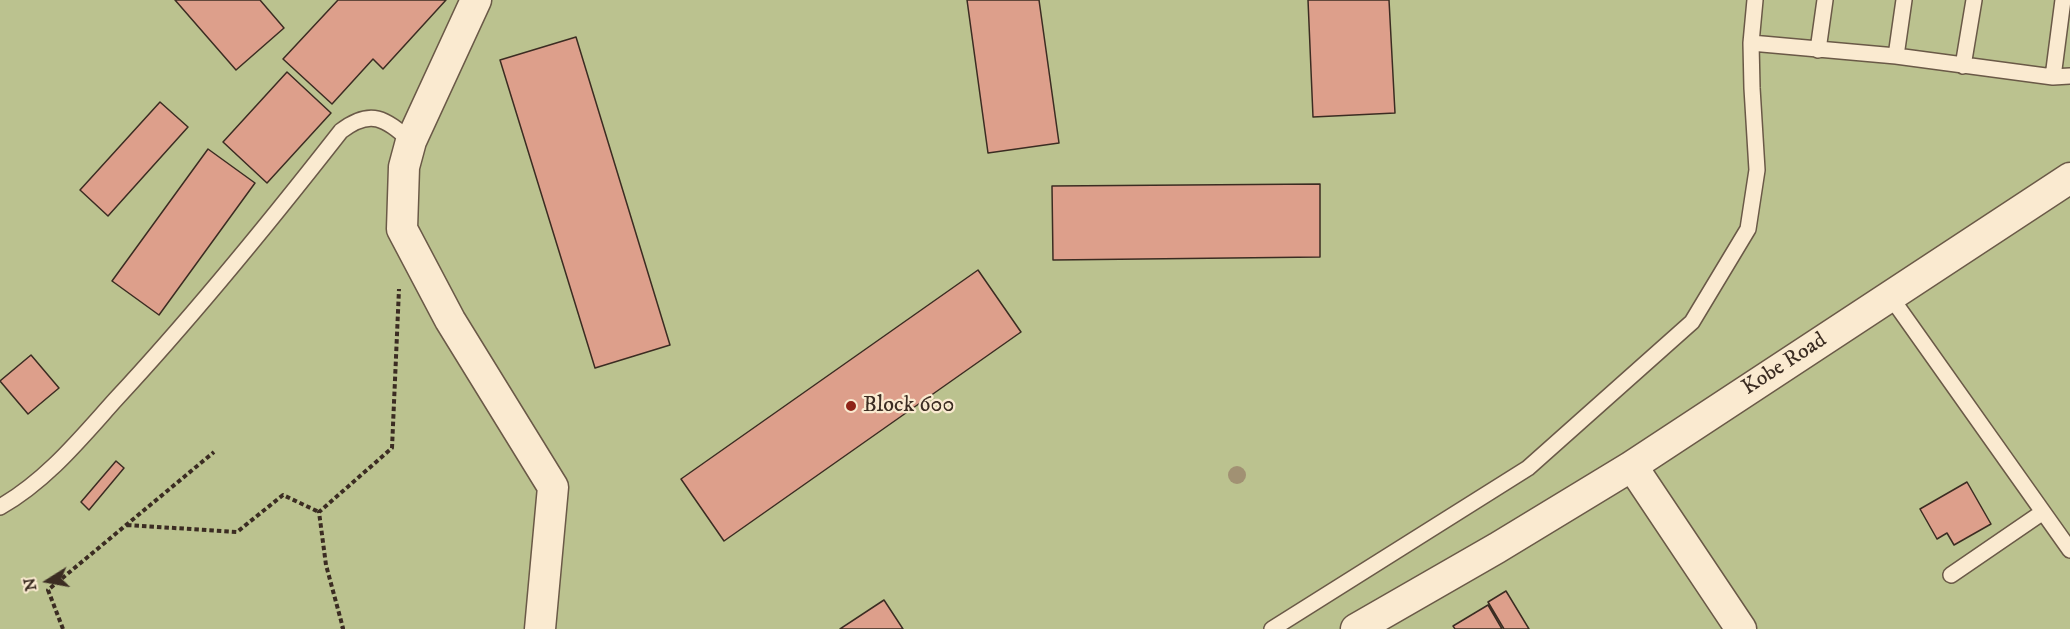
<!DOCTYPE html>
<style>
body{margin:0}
#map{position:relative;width:2070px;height:629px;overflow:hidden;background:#f7dfb6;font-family:"IM FELL DW Pica",serif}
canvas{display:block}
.north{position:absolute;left:18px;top:551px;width:60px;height:60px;-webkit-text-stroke:4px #faead0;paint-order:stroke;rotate:259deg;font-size:16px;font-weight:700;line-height:24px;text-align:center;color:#3b2c22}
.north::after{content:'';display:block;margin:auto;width:21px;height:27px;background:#3b2c22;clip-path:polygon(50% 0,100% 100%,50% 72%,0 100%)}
</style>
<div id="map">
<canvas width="2070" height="629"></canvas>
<div class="north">N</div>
</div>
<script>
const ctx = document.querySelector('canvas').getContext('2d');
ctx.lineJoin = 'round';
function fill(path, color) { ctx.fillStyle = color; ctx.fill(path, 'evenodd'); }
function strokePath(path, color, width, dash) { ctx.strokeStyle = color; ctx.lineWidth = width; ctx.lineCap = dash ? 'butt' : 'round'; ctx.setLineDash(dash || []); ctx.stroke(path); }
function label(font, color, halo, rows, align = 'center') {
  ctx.font = font + ' "IM FELL DW Pica",serif'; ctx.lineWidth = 4.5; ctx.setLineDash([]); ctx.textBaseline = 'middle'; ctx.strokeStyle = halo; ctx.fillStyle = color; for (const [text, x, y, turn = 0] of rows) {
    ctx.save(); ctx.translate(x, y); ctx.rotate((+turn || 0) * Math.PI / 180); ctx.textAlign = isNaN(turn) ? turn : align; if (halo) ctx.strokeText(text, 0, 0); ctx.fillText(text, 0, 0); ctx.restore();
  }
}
const green = new Path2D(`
 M0,0H2070V629H0Z`);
const building = new Path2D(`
 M175,0H260L284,28L236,70Z
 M338,0H446L383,69L373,59L332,104L283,59Z
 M967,0H1039L1059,143L988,153Z
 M1308,0H1389L1395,113L1313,117Z
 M576,37L670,345L595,368L500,60Z
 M287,72L331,113L267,183L223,142Z
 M160,102L188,127L108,216L80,190Z
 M208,149L255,183L159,315L112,281Z
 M1320,184V257L1053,260L1052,186Z
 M978,270L1021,332L724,541L681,479Z
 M31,355L59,388L28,414L0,381Z
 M116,461L124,468L89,510L81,502Z
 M1967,482L1991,524L1954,545L1947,533L1937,539L1920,509Z
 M1506,591L1529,629H1504L1488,602Z
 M884,600L903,629H840Z
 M1488,605L1502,629H1455L1453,626Z`);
const path = new Path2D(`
 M127,525L237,532L283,495L319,512
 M63,629L48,590L214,452
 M341,629L343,628L326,565L319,512L392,448L399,289`);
const service = new Path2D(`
 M1751,43L1896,56L2053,77L2070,76
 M1818,50L1825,0
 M1896,56L1904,0
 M1963,66L1974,0
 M2053,77L2063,0
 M1890,296L2070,550
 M0,507C47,480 80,439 116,399C196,313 269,223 341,131C372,107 386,120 411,141
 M1951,575L2043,512
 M1272,629L1528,468L1692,322L1748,229L1757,170L1752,88L1751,43L1755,0`);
const minor = new Path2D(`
 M476,0L411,141L404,167L402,229L450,320L553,487L540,629
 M1632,466L1741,629
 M1356,629L1497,548L1632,466L2070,178`);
const trees = [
 [1237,475]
];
const markers = [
 [851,406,6,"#8f2418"]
];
const streetNames = [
 ["Kobe Road",1785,365,-33]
];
const poiNames = [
 ["Block 600",863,406]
];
fill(green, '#bbc28f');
fill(building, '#dd9f8b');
strokePath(building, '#3b2c22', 1.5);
strokePath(service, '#6a5947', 18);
strokePath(minor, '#6a5947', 33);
strokePath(path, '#3b2c22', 4, [4.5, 3]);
strokePath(service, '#faead0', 15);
strokePath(minor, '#faead0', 30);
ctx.fillStyle = '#a19173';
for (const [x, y] of trees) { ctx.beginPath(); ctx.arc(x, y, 9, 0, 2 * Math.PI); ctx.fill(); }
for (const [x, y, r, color] of markers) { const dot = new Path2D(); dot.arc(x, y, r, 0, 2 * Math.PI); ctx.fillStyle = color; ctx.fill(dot); strokePath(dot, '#faead0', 2); }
label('22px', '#3b2c22', '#faead0', streetNames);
label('22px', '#3b2c22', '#faead0', poiNames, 'left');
</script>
